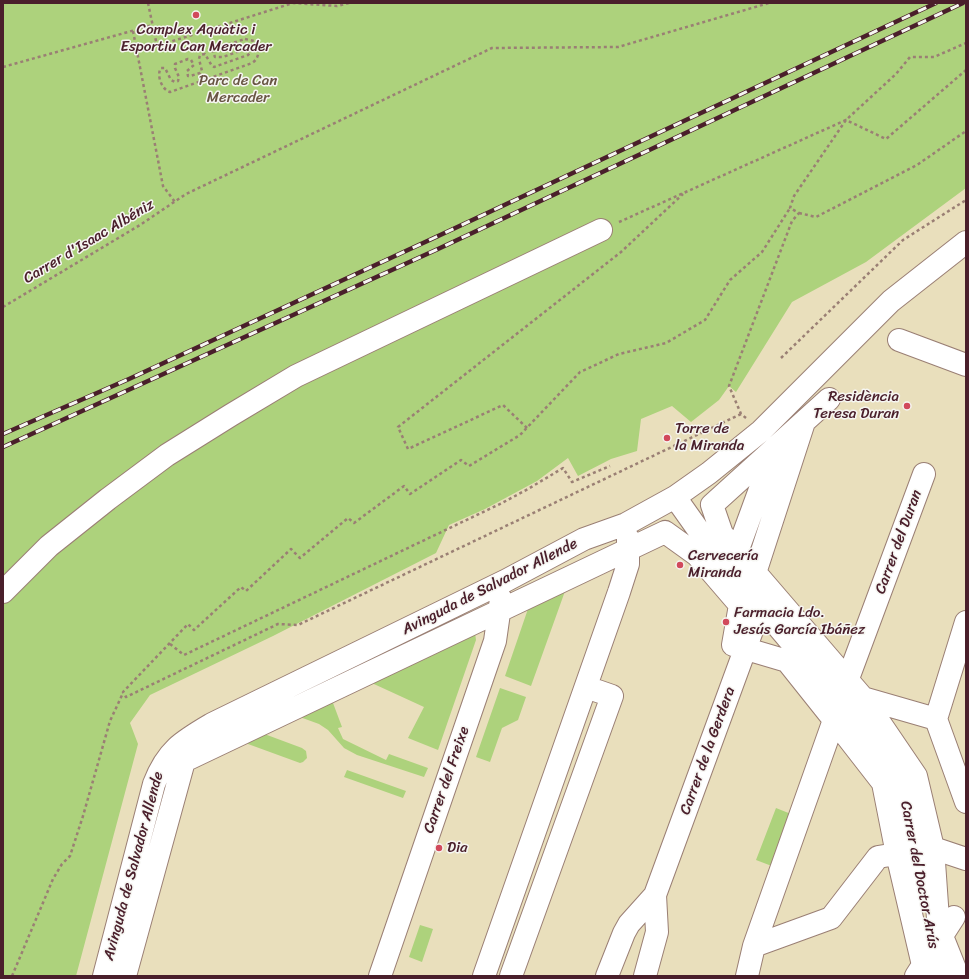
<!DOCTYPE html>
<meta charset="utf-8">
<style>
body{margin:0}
#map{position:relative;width:969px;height:979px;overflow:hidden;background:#e9dfbc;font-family:Sriracha,sans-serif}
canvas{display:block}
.frame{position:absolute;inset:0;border:4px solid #4a1f2b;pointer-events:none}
</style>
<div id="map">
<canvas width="969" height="979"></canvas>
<div class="frame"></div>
</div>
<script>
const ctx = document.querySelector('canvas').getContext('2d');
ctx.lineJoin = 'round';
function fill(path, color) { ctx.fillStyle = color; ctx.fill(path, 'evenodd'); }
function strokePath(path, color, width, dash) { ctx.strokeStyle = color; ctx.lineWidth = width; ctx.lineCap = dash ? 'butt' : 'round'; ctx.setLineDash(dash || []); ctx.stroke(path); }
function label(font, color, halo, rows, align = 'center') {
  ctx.font = font + ' Sriracha,sans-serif'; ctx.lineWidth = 3; ctx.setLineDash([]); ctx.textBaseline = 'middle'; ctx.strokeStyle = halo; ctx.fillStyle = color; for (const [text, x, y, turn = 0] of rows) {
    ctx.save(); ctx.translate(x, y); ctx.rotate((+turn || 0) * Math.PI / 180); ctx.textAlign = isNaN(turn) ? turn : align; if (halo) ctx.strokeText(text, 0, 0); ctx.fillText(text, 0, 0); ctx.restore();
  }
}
const green = new Path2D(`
 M3,3H966V188L866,262L792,302L736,392L729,386L719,400L691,422L672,406L641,419L637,451L611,459L578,476L568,458L537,481L485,509L449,525L436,553L273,636L150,695L130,723L138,744L76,976H3Z
 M569,580L531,686L505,676L530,603Z
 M475,633L476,640L438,750L408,738L424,707L363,679Z
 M500,688L526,697L518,720L502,728L490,762L476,757Z
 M330,695L342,727L338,728L343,739L386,760L389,754L428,768L424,777L357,755L344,748L328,730L319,724L297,716Z
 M259,732L302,748L306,751L307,758L303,762L300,763L248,744L245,741Z
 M347,770L406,791L403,798L344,777Z
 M776,808L796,816L777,868L756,860Z
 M420,925L433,929L422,962L409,957Z`);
const path = new Path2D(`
 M148,3L157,46L293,3L337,6L349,3
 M133,31L163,186L175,202
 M245,39L254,41C260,48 260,58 252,63L170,92C162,90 156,75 161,68H165L171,80L175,82L178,81L179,77L175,68V64L188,59L191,60L194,65L187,71L188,76H190L200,73L202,71L199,59L200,55L205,54L212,66L214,67L248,55L250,53V51L245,49L223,57H215L213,52L214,50L217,48Z
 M3,67L153,25
 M799,213L816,217L917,165L966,131
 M619,222L846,120L886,139L966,70
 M3,307L140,225L186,194L492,48L618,47L769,3
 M781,358L903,240L966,200
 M741,414L298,625L278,624L126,697L123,692L188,624L194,630L241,587L246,591L291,549L300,558L348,518L354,523L404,486L410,494L461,460L469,466L520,435L580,372L619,354L666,343L705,320L730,280L762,252L790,208
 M746,418L741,414L729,386L792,221L799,213L790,208L794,196L846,120L896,74L910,57H934L966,43
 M527,428L503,405L408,449L398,427L621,252L683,194
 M170,644L184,655L502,503L528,489L563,468L572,482L610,466
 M12,976L53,879L62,864L70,856L83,816L110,721L123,693`);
const minor = new Path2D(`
 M899,340L966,365
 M675,497L709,545L840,700L883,754L895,773L909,810L923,898
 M722,534L712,505L829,399
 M697,555L740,605L733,645L787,661L834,720
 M733,563L774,451
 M755,573L804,422
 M3,592L49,546L108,499L167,455L231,415L296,376L601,230
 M843,692L924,474
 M863,698L936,719L966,802
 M936,719L966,622
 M930,936L939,976
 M754,946L834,720L883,783L897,854L922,961
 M104,976L154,784C167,750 183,741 212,724L505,581L584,539L626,524L675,497L709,473L761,431L891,301L966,242
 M125,976L184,761L665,532L697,555L722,534L863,698L916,776L933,848L938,919L942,936L958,976
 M380,976L495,641L501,599
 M484,976L619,592L628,564V538
 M511,976L612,696L586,687
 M607,976L624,933L629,924L655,895L761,606
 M645,976L657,932L655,895
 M747,976L754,946L831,918L878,857L933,848L966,859
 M916,976L954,917`);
const rail = new Path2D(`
 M3,434L129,379L436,237L936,3
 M3,447L438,249L963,3`);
const markers = [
 [196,15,4,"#d1495b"],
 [907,406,4,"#d1495b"],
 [667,438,4,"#d1495b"],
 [680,565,4,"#d1495b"],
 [726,622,4,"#d1495b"],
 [439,848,4,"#d1495b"]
];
const poiNames = [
 ["Complex Aquàtic i",196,30,"center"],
 ["Esportiu Can Mercader",196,47,"center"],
 ["Residència",899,397,"right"],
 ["Teresa Duran",899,414,"right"],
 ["Torre de",675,429],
 ["la Miranda",675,446],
 ["Cervecería",688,556],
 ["Miranda",688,573],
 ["Farmacia Ldo.",734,613],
 ["Jesús García Ibáñez",734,630],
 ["Dia",447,848]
];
const parkNames = [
 ["Parc de Can",238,81],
 ["Mercader",238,98]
];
const streetNames = [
 ["Carrer d'Isaac Albéniz",89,242,-31],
 ["Carrer del Duran",899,542,-70],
 ["Avinguda de Salvador Allende",490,587,-27],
 ["Carrer de la Gerdera",708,751,-70],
 ["Carrer del Freixe",447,780,-71],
 ["Avinguda de Salvador Allende",134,866,-75],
 ["Carrer del Doctor Arús",919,875,79]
];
fill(green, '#add27c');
strokePath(minor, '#9a7f74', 24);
strokePath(path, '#9a7f74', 2.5, [3, 3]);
strokePath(minor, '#fff', 22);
strokePath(rail, '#4a1f2b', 4.5);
strokePath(rail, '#f6f6f2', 3, [9]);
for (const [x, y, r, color] of markers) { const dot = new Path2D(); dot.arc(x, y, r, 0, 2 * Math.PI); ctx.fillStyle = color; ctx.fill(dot); strokePath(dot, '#f6f6f2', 1.5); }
label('15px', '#4a1f2b', '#f6f6f2', poiNames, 'left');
label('15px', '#685543', '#f6f6f2', parkNames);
label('15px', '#4a1f2b', '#f6f6f2', streetNames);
</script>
